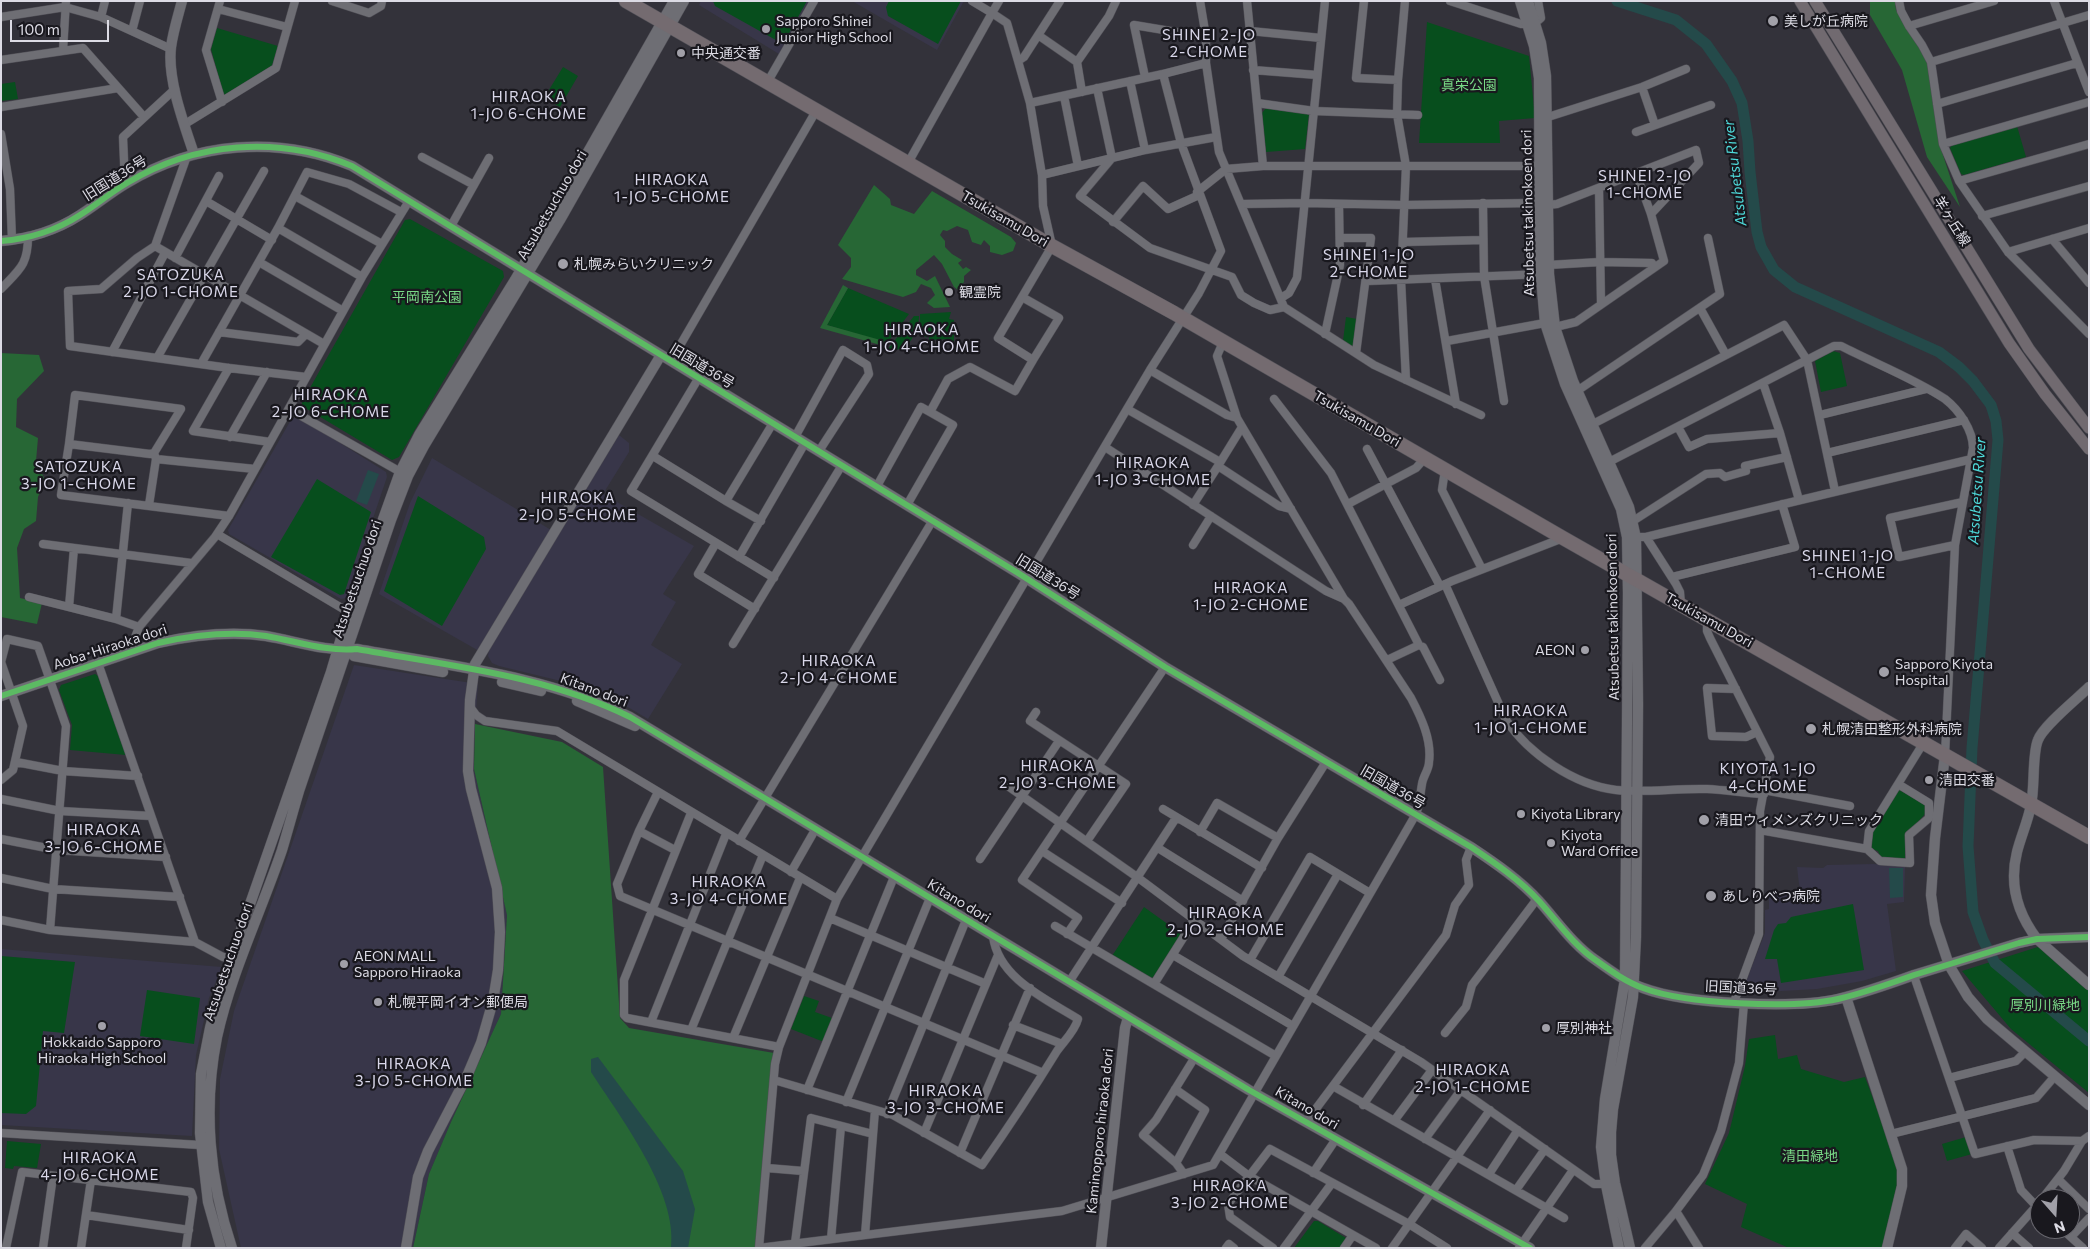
<!DOCTYPE html>
<meta charset="utf-8">
<style>
body{margin:0}
#map{position:relative;width:2090px;height:1249px;overflow:hidden;background:#33323a;font-family:Commissioner,sans-serif}
canvas{display:block}
.frame{position:absolute;inset:0;border:2px solid #dcdbe4;pointer-events:none}
.north{position:absolute;left:2030px;top:1189px;width:50px;height:50px;box-sizing:border-box;background:#19181e;border:1px solid #67666d;border-radius:50%;rotate:161deg;font-size:14px;font-weight:700;line-height:20px;text-align:center;color:#dcdbe4}
.north::after{content:'';display:block;margin:auto;width:18px;height:22px;background:#a1a0a8;clip-path:polygon(50% 0,100% 100%,50% 72%,0 100%)}
.scale{position:absolute;left:10px;top:20px;width:99px;height:22px;box-sizing:border-box;border:2px solid #dcdbe4;border-top:0;padding-left:6px;font-size:15px;line-height:18px;white-space:nowrap;color:#dcdbe4;-webkit-text-stroke:4px #19181e;paint-order:stroke}
</style>
<div id="map">
<canvas width="2090" height="1249"></canvas>
<div class="frame"></div>
<div class="north">N</div>
<div class="scale">100 m</div>
</div>
<script>
const ctx = document.querySelector('canvas').getContext('2d');
ctx.lineJoin = 'round';
function fill(path, color) { ctx.fillStyle = color; ctx.fill(path, 'evenodd'); }
function strokePath(path, color, width, dash) { ctx.strokeStyle = color; ctx.lineWidth = width; ctx.lineCap = dash ? 'butt' : 'round'; ctx.setLineDash(dash || []); ctx.stroke(path); }
function label(font, color, halo, rows, align = 'center') {
  ctx.font = font + ' Commissioner,"Noto Sans JP",sans-serif'; ctx.lineWidth = 4.5; ctx.setLineDash([]); ctx.textBaseline = 'middle'; ctx.strokeStyle = halo; ctx.fillStyle = color; for (const [text, x, y, turn = 0] of rows) {
    ctx.save(); ctx.translate(x, y); ctx.rotate((+turn || 0) * Math.PI / 180); ctx.textAlign = isNaN(turn) ? turn : align; if (halo) ctx.strokeText(text, 0, 0); ctx.fillText(text, 0, 0); ctx.restore();
  }
}
const built = new Path2D(`
 M701,1H809L779,54L699,5Z
 M852,1H964L937,50Z
 M299,417L386,472L387,477L346,598L341,599L229,534L228,530L292,418Z
 M619,435L629,443V452L603,494L694,546L663,594L676,602L651,645L682,664L648,719L621,703L569,683L499,666L492,663L488,656L489,649Z
 M432,458L551,530L479,651L379,594L410,503Z
 M354,665L478,684L475,724L474,769L507,914L501,1014L451,1122L429,1174L413,1248H241L219,1149L220,1079L234,1011Z
 M1874,864L1905,867L1904,902L1887,904L1896,971L1862,981L1817,989L1746,993L1743,989L1765,933V910L1769,909V894L1800,892L1797,867L1823,868L1827,865Z
 M1,949L222,967L209,998L196,1055L192,1136L1,1125Z`);
const green = new Path2D(`
 M713,1H807L783,44L715,6Z
 M889,1H961L938,44L888,16L886,7Z
 M1427,22L1529,56L1535,118L1499,121L1500,143H1419Z
 M217,28L278,46L271,69L224,96L211,49Z
 M563,67L578,76L560,107L544,98Z
 M15,82L18,99L1,101V84Z
 M1266,108L1307,113L1309,115L1305,149L1266,152L1262,113Z
 M2017,126L2026,157L1964,175L1961,174L1950,148L1952,145Z
 M410,219L503,271L504,277L399,457L392,460L302,406V402L405,220Z
 M848,288L909,314L887,343L827,325Z
 M951,312L949,319L954,320V344H950V339L929,340V337H925V333H920V314Z
 M914,316H919L918,332L914,333C912,344 899,353 888,349Z
 M1346,317L1357,319L1354,346L1352,347L1343,341Z
 M1833,351L1840,353L1847,386L1821,392L1815,361Z
 M317,479L371,512L344,594L340,595L271,557Z
 M418,496L484,537L486,549L442,626L384,591Z
 M95,674L98,676L126,755L70,750L72,725L59,690L61,685Z
 M1899,790L1926,804V813L1905,836V858L1903,860L1881,858L1878,851L1869,848L1872,830Z
 M1853,904L1864,970L1781,983L1777,959H1765L1774,930L1778,924L1786,923L1791,917Z
 M1144,907L1183,935L1156,976L1151,978L1112,956Z
 M2041,946L2089,990V1093L2011,1029L1962,971Z
 M1,956L75,962L64,1033L43,1031L36,1106L26,1114L1,1113Z
 M147,990L200,998L194,1044L140,1036Z
 M804,996L819,1001L815,1012L832,1018L824,1042L791,1029Z
 M1775,1035L1778,1059L1797,1055L1801,1069L1844,1082L1865,1077L1900,1171L1894,1210L1884,1248H1789L1741,1227L1747,1204L1705,1184L1729,1133L1745,1066L1749,1039Z
 M1966,1137L1972,1154L1947,1161L1942,1144Z
 M7,1141L41,1144L37,1168L14,1166L13,1169L5,1168Z
 M1314,1221H1318L1346,1238L1347,1240L1341,1248H1294Z`);
const forest = new Path2D(`
 M1870,1H1895L1896,10L1926,57L1941,149L1960,207L1927,157L1902,70L1870,15Z
 M874,185L890,199L891,205L914,214L932,191L1011,237L1016,243L1013,251L1002,255L990,252V246L984,240L981,245L972,242L968,230L957,226L947,231L943,230L940,235L945,241V247L952,254L962,260L958,263L963,269L966,267L971,270L964,276V282L960,287L963,290L966,289L968,294L966,296L954,287L942,264L934,255L916,270V275L927,281L935,276L950,307L934,308L927,303L935,295L931,288L921,284L916,292L903,297L842,279L851,267V258L838,245Z
 M843,285L848,288L827,325L884,341L887,343L884,346L820,328Z
 M1,353L39,355L44,371L17,399L16,427L38,438L36,461L45,480L38,497L36,521L24,529L17,548L20,598L42,603L37,624L1,617Z
 M475,724L562,742L603,767L620,1018L629,1028L774,1053L755,1248H413L429,1174L451,1122L501,1014L507,915L474,769Z`);
const water = new Path2D(`
 M368,470L379,474L367,505L356,501Z
 M1889,868H1903V897L1890,898Z
 M598,1057L683,1171L695,1209L688,1248H671C678,1192 620,1117 591,1072V1059Z`);
const river = new Path2D(`
 M1617,1L1676,20L1706,44L1732,81L1742,103L1748,141L1750,172L1757,232L1761,247L1774,270L1795,287L1939,352L1959,367L1973,381L1991,405L1996,421L1998,440L1972,748L1968,846L1973,912L1983,940L1995,963L2089,1041`);
const street = new Path2D(`
 M220,1L206,50L222,102
 M332,1L369,13L381,6L382,1
 M999,1L992,13L1007,23L1018,61L1024,57L1060,1
 M1200,1L1206,37V63L1219,152L1284,307L1374,365L1481,415
 M1247,1L1263,166
 M1364,1L1356,78L1398,80L1405,1
 M1450,1L1521,24C1529,24 1535,24 1541,18L1538,1
 M1899,1L1901,11L1909,26L1922,45L1931,62L1943,144L1959,181L2008,252L2089,334
 M2054,1L2089,92
 M218,9L287,27
 M1,17L65,7L101,17L171,49
 M101,17L105,1
 M1909,26L1994,1
 M132,31L140,1
 M1250,31L1321,38
 M1038,35L1077,62
 M63,50L66,1
 M1,60L83,48L144,117
 M1931,62L2089,15
 M1253,70L1317,75
 M1163,74L1206,63
 M1145,77L1134,25L1206,37
 M1398,80L1397,114L1406,166L1401,280L1406,380
 M1130,81L1145,150
 M767,83L814,1
 M1642,87L1655,125
 M1097,88L1112,158L1080,196L1150,248L1232,277L1241,295L1254,303L1270,310L1284,307
 M1082,92L1077,62L1109,16L1116,1
 M1064,96L1078,166
 M1257,103L1314,111L1418,115
 M1937,104L2077,63
 M1,107L118,88
 M1542,117H1548L1642,87L1686,69
 M185,124L276,68L295,1
 M1636,132L1711,105
 M1,134L10,189L12,240
 M1943,144L2089,102
 M422,157L474,185
 M908,163L992,13L972,1
 M1042,175L1145,150L1216,137
 M1959,181L2089,144
 M125,184L123,137L175,89
 M1599,188L1601,303
 M1197,192L1226,169L1263,166H1544
 M295,196L382,244
 M206,201L272,240
 M1483,203L1484,276L1504,401
 M1242,204L1305,203L1404,205L1533,203L1548,205L1557,204L1696,150L1699,163L1651,214
 M1982,216L2089,186
 M1113,222L1143,186L1168,209L1199,195
 M451,226L489,158
 M278,228L362,277
 M1340,238H1371L1356,353
 M2052,239L2089,283
 M1403,242L1483,240
 M155,246L137,258L101,289L68,291L70,346L229,368L306,377
 M155,246L324,344
 M155,246L187,156
 M2008,252L2089,228
 M175,258L219,176
 M259,262L343,311
 M1548,265L1600,262L1652,263L1654,267
 M1435,279L1456,404
 M1367,281L1544,274
 M1,289C20,269 28,265 28,236
 M1022,297L1059,318L1033,360
 M1281,298L1289,293L1297,278L1325,1
 M1700,308L1726,355
 M1551,328L1576,322L1664,261L1651,214L1636,173
 M219,332L298,342L306,334
 M1325,334L1340,265L1339,204
 M1447,341L1545,323
 M1223,342L1217,356L1237,418L1344,599
 M112,352L165,253
 M157,358L264,171
 M671,361L816,111
 M201,364L278,228L307,172L349,184L401,212
 M229,368L193,431L270,442
 M1150,370L1227,415L1237,418
 M698,379L631,491L774,578
 M1763,383L1780,433
 M1574,393L1720,294L1708,238
 M1274,399L1331,473L1419,645L1423,647L1440,680
 M289,409L404,474
 M1127,409L1220,462
 M1820,415L1926,389
 M1589,426L1784,325L1807,360L1835,491
 M1242,427L1218,466L1279,506L1291,509
 M1678,427L1689,447L1707,439L1780,433L1799,500
 M230,437L267,372
 M795,437L843,350L867,365L869,374L819,451
 M69,444L75,395L181,409L154,453
 M1367,449L1440,586
 M1827,453L1964,420
 M653,456L726,501L773,423
 M1605,464L1834,346H1841C1874,363 1915,379 1945,399C1959,410 1973,430 1973,448L1955,545L1945,755
 M1445,470L1442,490L1482,569
 M877,486L921,407L930,412L948,379L970,367L1015,391L1033,360L998,338L1052,246L1043,206L1042,175L1030,103L1018,61
 M726,501L761,521
 M1348,504L1416,468L1425,458
 M149,505L156,459
 M907,505L953,425L930,412
 M1193,505L1218,466
 M229,516L61,495L69,444L150,454L154,453L156,459L255,469
 M1633,521L1706,474L1720,473L1725,477L1746,471L1745,466L1787,457
 M217,534L350,613
 M1631,537H1646L1972,459
 M1646,537L1676,584L1680,592L1681,605
 M716,543L698,574L755,609
 M43,544L191,563
 M1193,545L1211,516
 M1955,545L1899,557L1890,518L1963,502
 M739,557L805,443
 M1672,577L1795,547L1782,504
 M1445,584L1506,720C1529,754 1574,785 1616,790C1646,793 1677,788 1707,789C1726,790 1745,793 1764,794
 M29,597L116,619L139,627
 M1399,605L1452,581L1563,538
 M69,607L74,548
 M116,619L128,503
 M1707,619V631L1710,638L1770,757L1760,811L1759,934L1734,1002
 M733,644L842,465
 M138,650L134,640L139,627L215,537L229,516L362,277L409,201
 M1387,660L1419,645
 M98,663L195,942
 M1736,689L1707,688L1712,736L1746,737L1757,732
 M470,707L476,715L485,721L557,731L837,899
 M1036,712L1030,721L1126,784L1087,841
 M16,762L63,771L138,776
 M1,780L13,770L23,726L1,662L7,639L38,646L66,726L50,930
 M1005,784L1137,877L1243,956L1421,1062L1594,1184H1610
 M1764,790L1850,806
 M658,792L639,831L617,884L620,896L1043,1073
 M1,799L60,811L151,816
 M1163,809L1262,868
 M691,813L624,980V1015L627,1018L779,1047
 M1760,830L1867,849L1880,861L1910,863L1909,835L1929,818V803L1898,784L1924,742
 M639,831L675,850
 M1200,832L1217,803L1278,838
 M1,839L57,850L166,857
 M739,841L933,520
 M1158,848L1243,901
 M1867,849L1869,831L1898,784
 M1042,851L1122,903
 M980,859L1059,741
 M791,872L815,830
 M1,878L53,889L180,897
 M830,918L986,984
 M1,920L50,930L195,942L223,957L231,959
 M1055,926L1276,1056
 M1067,934L1078,918L1022,880L1165,667
 M1221,939L1278,838L1326,762
 M1173,955L1293,1026
 M1250,960L1310,857L1370,893
 M1914,976L1975,1154L2034,1140L2082,1141
 M1278,977L1338,874
 M1069,982L1176,818
 M1154,984L1195,919
 M651,1022L726,834
 M1013,1025L1062,1044
 M691,1030L763,855
 M1445,1033L1466,1007L1472,985L1537,899
 M733,1038L800,878
 M1949,1078L2016,1061L2025,1052
 M774,1080L893,1115L982,1165C1008,1128 1033,1090 1057,1051C1064,1041 1075,1031 1078,1019C1046,999 998,978 993,936
 M1333,1086L1564,1218
 M1175,1089L1205,1110L1176,1163
 M807,1090L894,877
 M846,1102L930,898
 M1363,1105L1402,1050
 M887,1114L966,920
 M1394,1121L1432,1070
 M1306,1122L1446,935L1455,905L1469,885L1466,860L1471,847
 M1,1133L200,1145
 M924,1133L998,955
 M1891,1134L2036,1098L2055,1076
 M1425,1139L1461,1090
 M2007,1146L2021,1190L2040,1210
 M960,1153L1030,988
 M1220,1154L1249,1176L1376,1248
 M767,1168L803,1171
 M1313,1173L1336,1139
 M1184,1174L1176,1163L1143,1135L1156,1120L1195,1057
 M1489,1174L1518,1130
 M2058,1179L2089,1209
 M1516,1190L1545,1149
 M2042,1199L2064,1171L2082,1141L2089,1136
 M1676,1211L1699,1248
 M86,1215L189,1230
 M2062,1229L2083,1248
 M2012,1233L2029,1248
 M865,1235L875,1110
 M2071,1237L2089,1218
 M831,1239L841,1126
 M795,1243L811,1118L873,1134
 M6,1248L22,1172L191,1192L193,1198L186,1248
 M43,1248L53,1176
 M81,1248L91,1180
 M759,1248L775,1064L779,1047L837,899L1150,370L1199,293L1221,251L1181,143L1163,74L1030,103
 M759,1248L1062,1211L1213,1165L1416,814C1420,804 1420,795 1422,784C1423,776 1429,770 1429,762C1432,740 1421,717 1411,698L1349,604L1344,599L1326,591L1105,447
 M1226,1248L1229,1244L1234,1248
 M1273,1248L1230,1217L1228,1204L1270,1149L1409,1224L1447,1248
 M1284,1248L1332,1183
 M1344,1248L1353,1235
 M1392,1248L1490,1110
 M1519,1248L1573,1170
 M1645,1248L1676,1211L1703,1175L1721,1131L1739,1063L1744,1003
 M1955,1248L1966,1234L1982,1248
 M1999,1248L2039,1203`);
const secondary = new Path2D(`
 M182,1C178,16 173,32 171,47C167,79 184,124 194,154
 M1520,1L1534,46L1539,78L1540,265L1545,323L1565,384L1621,509L1627,537L1628,593L1625,979L1605,1099L1601,1147L1606,1185L1619,1248
 M1528,1L1541,43L1546,76L1549,274L1555,327L1573,381L1629,507L1636,538L1638,704L1636,937L1633,997L1613,1109L1611,1132V1155L1615,1183L1630,1248
 M1,241C28,239 57,230 80,215C96,205 110,193 127,183C195,142 278,135 352,166L1018,573L1165,667L1471,847C1495,863 1520,880 1539,901C1557,921 1574,946 1597,961C1611,971 1626,982 1643,988C1685,1004 1793,1009 1838,999C1864,993 1889,984 1914,975C1949,964 1984,954 2019,943L2037,939L2089,937
 M348,650L354,656L443,672
 M502,682L541,691
 M2089,687C2077,699 2043,726 2038,740C2032,753 2035,788 2031,805C2028,821 2021,836 2017,852C2009,884 2018,914 2037,939L2089,985
 M1,696L158,643C194,635 230,631 266,636C296,641 326,652 357,649C449,666 545,675 630,717L1249,1090L1530,1248
 M577,701L635,726
 M1945,755L1935,838L1931,895L1935,923L1949,965L1968,997L1987,1019L2089,1105
 M1846,997L1902,1169V1186L1887,1248
 M221,1248L208,1202L200,1133L201,1074L210,1028L220,990L331,672L344,628L400,472L419,435L515,280L674,1
 M232,1248C209,1180 203,1107 217,1037C231,973 261,912 282,850C288,830 293,811 299,791C329,701 360,611 391,520L408,476L424,446L560,220L684,1
 M406,1248L418,1177L428,1151L467,1076L481,1043L493,1001L498,970L500,932L497,888L471,789L468,771L470,700L475,664L661,355
 M1101,1248L1125,1028L1128,1018`);
const primary = new Path2D(`
 M1800,1L2009,343L2045,394L2089,449
 M1815,1L2029,349L2089,428`);
const highway = new Path2D(`
 M626,1L1052,246L1174,313L1563,538L2089,837`);
const cycleway = new Path2D(`
 M1,241C28,239 57,230 80,215C96,205 110,193 127,183C195,142 278,135 352,166L1018,573L1165,667L1471,847C1495,863 1520,880 1539,901C1557,921 1574,946 1597,961C1611,971 1626,982 1643,988C1685,1004 1793,1009 1838,999C1864,993 1889,984 1914,975C1949,964 1984,954 2019,943L2037,939L2089,937
 M1,696L158,643C194,635 230,631 266,636C296,641 326,652 357,649C449,666 545,675 630,717L1249,1090L1530,1248`);
const markers = [
 [1773,21,6,"#a1a0a8"],
 [766,29,5,"#a1a0a8"],
 [681,53,5,"#a1a0a8"],
 [563,264,6,"#a1a0a8"],
 [949,292,5,"#a1a0a8"],
 [1585,650,5,"#a1a0a8"],
 [1884,672,6,"#a1a0a8"],
 [1811,729,6,"#a1a0a8"],
 [1929,780,5,"#a1a0a8"],
 [1521,814,5,"#a1a0a8"],
 [1704,820,6,"#a1a0a8"],
 [1551,843,5,"#a1a0a8"],
 [1711,896,6,"#a1a0a8"],
 [344,964,5,"#a1a0a8"],
 [378,1002,5,"#a1a0a8"],
 [102,1026,5,"#a1a0a8"],
 [1546,1028,5,"#a1a0a8"]
];
const poiNames = [
 ["Sapporo Shinei",776,21],
 ["Junior High School",776,37],
 ["美しが丘病院",1784,21],
 ["中央通交番",691,53],
 ["札幌みらいクリニック",574,264],
 ["観霊院",959,292],
 ["AEON",1575,650,"right"],
 ["Sapporo Kiyota",1895,664],
 ["Hospital",1895,680],
 ["札幌清田整形外科病院",1822,729],
 ["清田交番",1939,780],
 ["Kiyota Library",1531,814],
 ["清田ウィメンズクリニック",1715,820],
 ["Kiyota",1561,835],
 ["Ward Office",1561,851],
 ["あしりべつ病院",1722,896],
 ["AEON MALL",354,956],
 ["Sapporo Hiraoka",354,972],
 ["札幌平岡イオン郵便局",388,1002],
 ["厚別神社",1556,1028],
 ["Hokkaido Sapporo",102,1042,"center"],
 ["Hiraoka High School",102,1058,"center"]
];
const parkNames = [
 ["真栄公園",1469,85],
 ["平岡南公園",427,297],
 ["厚別川緑地",2045,1005],
 ["清田緑地",1810,1156]
];
const streetNames = [
 ["旧国道36号",115,178,-32],
 ["Atsubetsuchuo dori",552,205,-60],
 ["Atsubetsu takinokoen dori",1528,213,-91],
 ["Tsukisamu Dori",1005,219,30],
 ["羊ヶ丘線",1952,221,58],
 ["旧国道36号",702,366,31],
 ["Tsukisamu Dori",1357,419,30],
 ["旧国道36号",1048,577,32],
 ["Atsubetsuchuo dori",357,579,-71],
 ["Atsubetsu takinokoen dori",1613,617,-91],
 ["Tsukisamu Dori",1709,620,29],
 ["Aoba･Hiraoka dori",110,647,-18],
 ["Kitano dori",594,690,21],
 ["旧国道36号",1393,787,30],
 ["Kitano dori",959,901,31],
 ["Atsubetsuchuo dori",228,962,-71],
 ["旧国道36号",1741,988,3],
 ["Kitano dori",1307,1108,30],
 ["Kaminopporo hiraoka dori",1100,1131,-84]
];
const neighbourhoodNames = [
 ["SHINEI 2-JO",1209,35],
 ["2-CHOME",1209,52],
 ["HIRAOKA",529,97],
 ["1-JO 6-CHOME",529,114],
 ["SHINEI 2-JO",1645,176],
 ["1-CHOME",1645,193],
 ["HIRAOKA",672,180],
 ["1-JO 5-CHOME",672,197],
 ["SHINEI 1-JO",1369,255],
 ["2-CHOME",1369,272],
 ["SATOZUKA",181,275],
 ["2-JO 1-CHOME",181,292],
 ["HIRAOKA",922,330],
 ["1-JO 4-CHOME",922,347],
 ["HIRAOKA",331,395],
 ["2-JO 6-CHOME",331,412],
 ["HIRAOKA",1153,463],
 ["1-JO 3-CHOME",1153,480],
 ["SATOZUKA",79,467],
 ["3-JO 1-CHOME",79,484],
 ["HIRAOKA",578,498],
 ["2-JO 5-CHOME",578,515],
 ["SHINEI 1-JO",1848,556],
 ["1-CHOME",1848,573],
 ["HIRAOKA",1251,588],
 ["1-JO 2-CHOME",1251,605],
 ["HIRAOKA",839,661],
 ["2-JO 4-CHOME",839,678],
 ["HIRAOKA",1531,711],
 ["1-JO 1-CHOME",1531,728],
 ["HIRAOKA",1058,766],
 ["2-JO 3-CHOME",1058,783],
 ["KIYOTA 1-JO",1768,769],
 ["4-CHOME",1768,786],
 ["HIRAOKA",104,830],
 ["3-JO 6-CHOME",104,847],
 ["HIRAOKA",729,882],
 ["3-JO 4-CHOME",729,899],
 ["HIRAOKA",1226,913],
 ["2-JO 2-CHOME",1226,930],
 ["HIRAOKA",414,1064],
 ["3-JO 5-CHOME",414,1081],
 ["HIRAOKA",1473,1070],
 ["2-JO 1-CHOME",1473,1087],
 ["HIRAOKA",946,1091],
 ["3-JO 3-CHOME",946,1108],
 ["HIRAOKA",100,1158],
 ["4-JO 6-CHOME",100,1175],
 ["HIRAOKA",1230,1186],
 ["3-JO 2-CHOME",1230,1203]
];
const waterNames = [
 ["Atsubetsu River",1735,173,-97],
 ["Atsubetsu River",1977,491,-86]
];
fill(built, '#383649');
fill(green, '#074e1d');
fill(forest, '#276735');
fill(water, '#244a4a');
strokePath(river, '#244a4a', 11);
strokePath(street, '#525158', 9);
strokePath(secondary, '#525158', 11);
strokePath(primary, '#525158', 12);
strokePath(highway, '#525158', 15);
strokePath(street, '#6e6e74', 8);
strokePath(secondary, '#6e6e74', 10);
strokePath(primary, '#716a70', 11);
strokePath(highway, '#746b70', 14);
strokePath(cycleway, '#5cba63', 6);
for (const [x, y, r, color] of markers) { const dot = new Path2D(); dot.arc(x, y, r, 0, 2 * Math.PI); ctx.fillStyle = color; ctx.fill(dot); strokePath(dot, '#19181e', 2); }
label('14px', '#dcdbe4', '#19181e', poiNames, 'left');
label('14px', '#79d986', '#19181e', parkNames);
label('14px', '#dcdbe4', '#19181e', streetNames);
ctx.letterSpacing = '1px';
label('15px', '#d9d7e9', '#19181e', neighbourhoodNames);
ctx.letterSpacing = '0px';
label('italic 15px', '#4ed9d9', '#19181e', waterNames);
</script>
